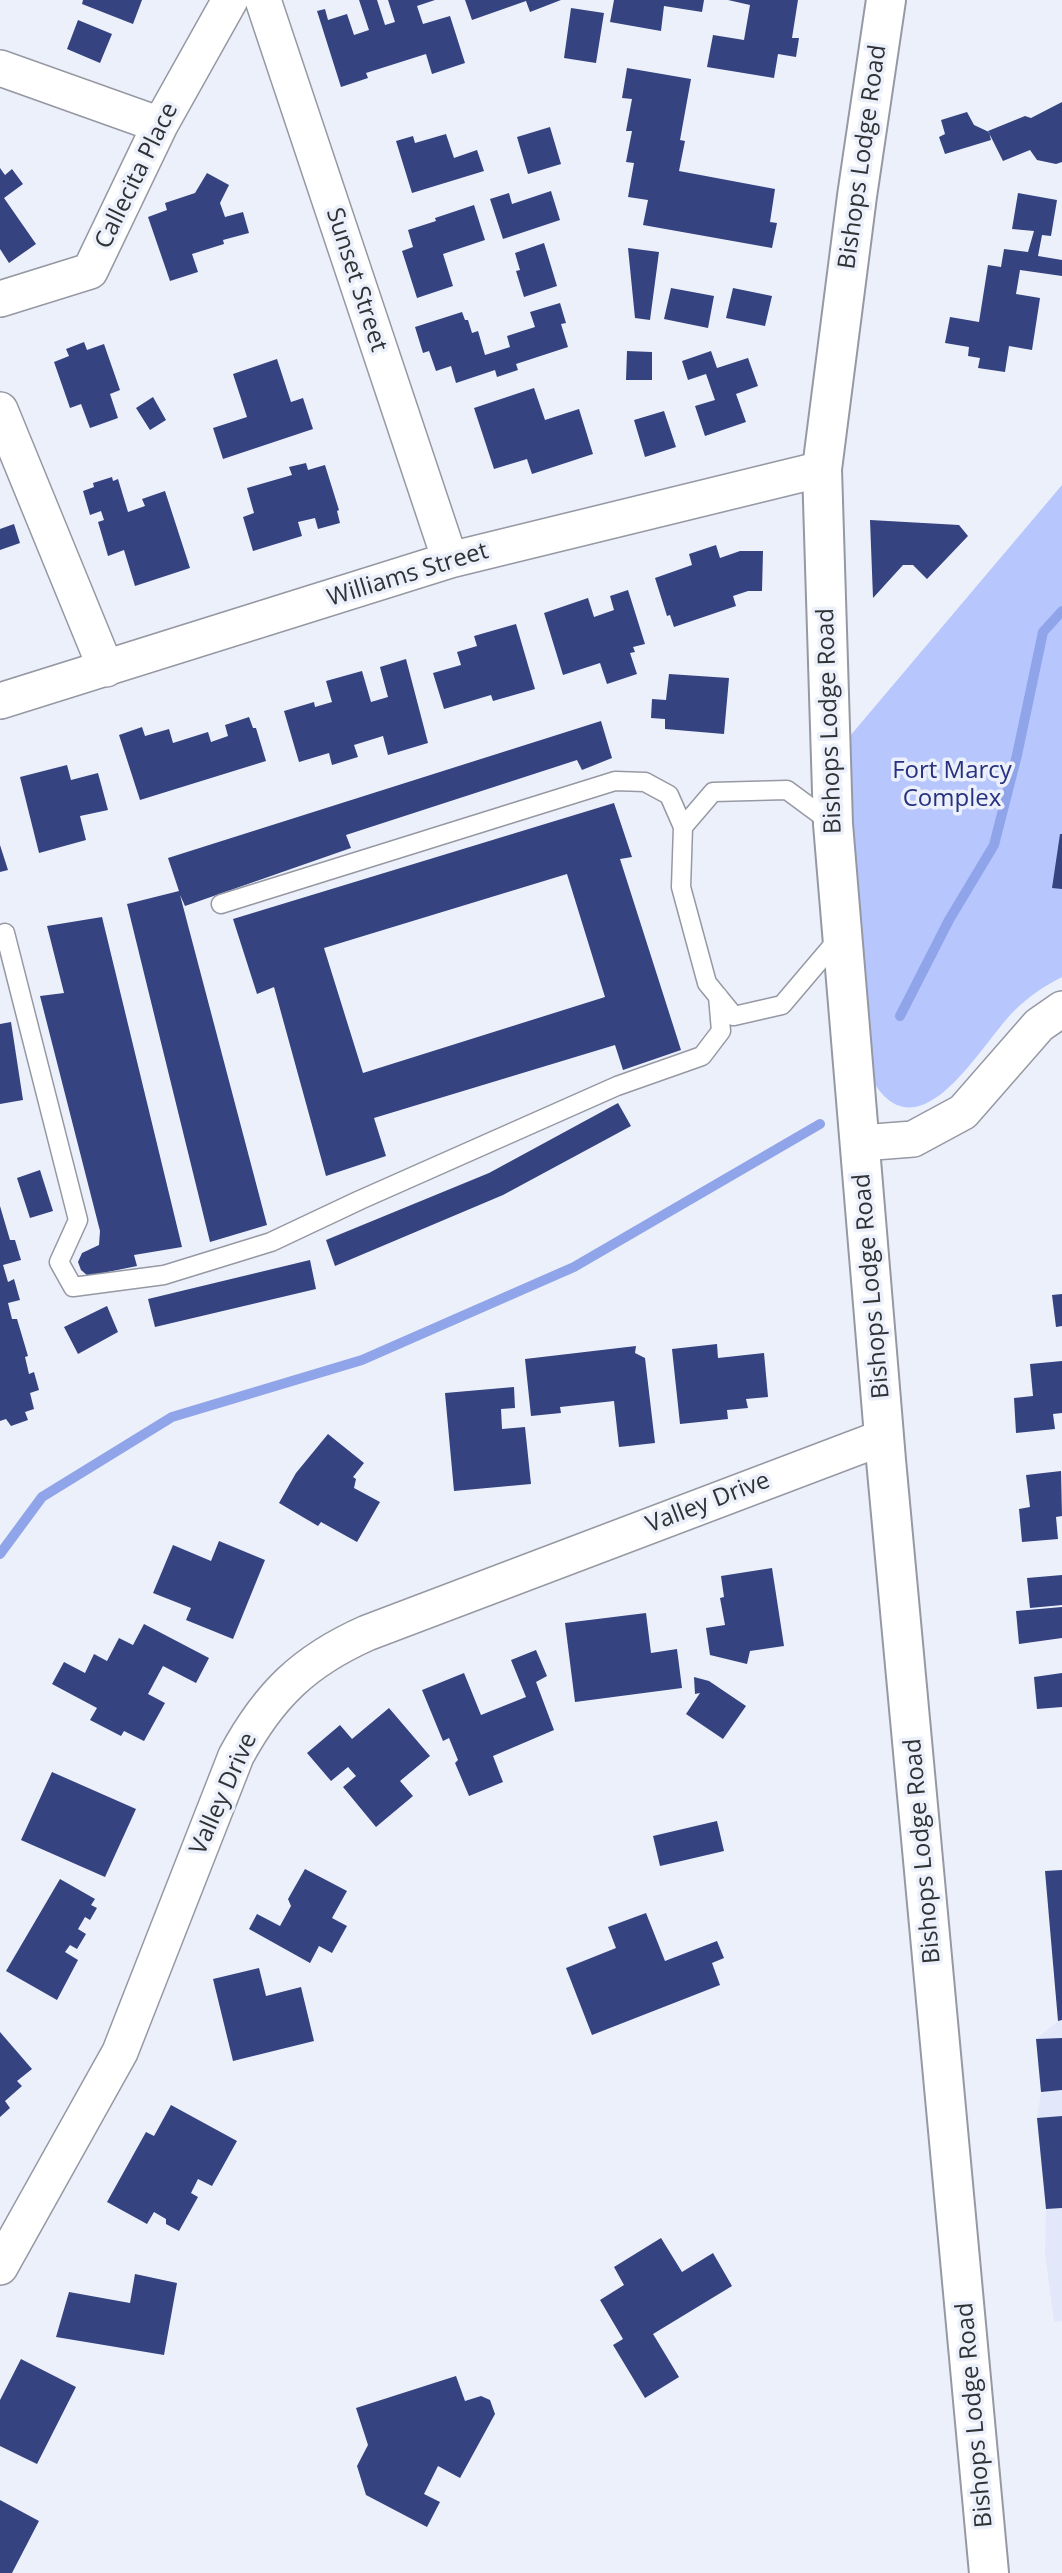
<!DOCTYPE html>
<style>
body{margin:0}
canvas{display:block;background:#ecf0fa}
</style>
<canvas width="1062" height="2573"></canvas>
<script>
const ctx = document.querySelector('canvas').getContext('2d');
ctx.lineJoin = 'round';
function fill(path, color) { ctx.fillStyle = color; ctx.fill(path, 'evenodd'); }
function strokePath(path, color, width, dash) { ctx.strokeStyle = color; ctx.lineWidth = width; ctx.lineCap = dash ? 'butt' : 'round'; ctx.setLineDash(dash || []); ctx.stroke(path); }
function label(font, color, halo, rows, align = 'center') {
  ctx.font = font + ' "Open Sans",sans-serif'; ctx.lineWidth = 7; ctx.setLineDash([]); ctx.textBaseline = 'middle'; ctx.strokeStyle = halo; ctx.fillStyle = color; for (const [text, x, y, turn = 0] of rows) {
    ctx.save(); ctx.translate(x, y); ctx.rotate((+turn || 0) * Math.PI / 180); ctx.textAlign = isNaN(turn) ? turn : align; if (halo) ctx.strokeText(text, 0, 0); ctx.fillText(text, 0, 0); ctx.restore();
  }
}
const built = new Path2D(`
 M1062,2020V2321L1054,2322L1045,2254L1046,2209L1037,2118L1041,2092L1036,2039L1058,2021Z`);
const green = new Path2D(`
 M1062,485V977C1044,986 1028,997 1013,1012C980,1046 918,1161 871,1078L839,749Z`);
const stream = new Path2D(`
 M900,1016L949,920L994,845L1017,755L1043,632L1062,611
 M0,1554L42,1497L172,1417L362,1360L574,1267L820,1124`);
const building = new Path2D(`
 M83,0H142L133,24L82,4Z
 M359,0H377L385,25L395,22L388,0H435L417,6L423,24L450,16L465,63L432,74L426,54L366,73L368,78L341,87L317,11L325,9L328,20L347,14L354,35L369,30Z
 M465,0H561L530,12L526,1L472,20Z
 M614,0H704L702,12L664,6L661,31L610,22Z
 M728,0H798L792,38H799L796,57L778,54L774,78L707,67L713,35L744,40L750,5Z
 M571,8L604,13L596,63L564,58Z
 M78,20L112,34L100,63L67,49Z
 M627,68L691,79L680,140L685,141L679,171L775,189L770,222L777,223L772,248L643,225L648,200L628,197L634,163L626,162L632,131H626L632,99L622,98Z
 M1062,102V162L1056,164L1037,160L1030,150L1003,161L988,131L1025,116L1031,118Z
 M967,112L974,125L989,132L991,140L945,154L939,137L945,134L941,120Z
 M550,127L561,164L528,174L517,137Z
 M446,134L454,158L477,150L484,171L412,193L396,141L413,136L415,143Z
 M0,168L5,175L12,169L23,184L4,198L36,244L9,263L0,249Z
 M207,173L229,185L220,203L225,217L243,212L249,233L223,240L224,244L192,254L198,272L170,281L148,217L167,210L165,203L195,193Z
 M551,191L560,220L503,239L490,199L509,193L512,204Z
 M1018,193L1057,200L1051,236L1042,235L1038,256L1062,260V276L1020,270L1016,294L1040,298L1032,350L1009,346L1005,372L978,368L980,358L968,356L969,347L945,343L950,317L979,322L988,265L1001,267L1004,249L1028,252L1034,231L1012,229Z
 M474,205L485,240L443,254L453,286L417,298L402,251L413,247L408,230L436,221L435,218Z
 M544,243L557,286L524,297L516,271L520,270L515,253Z
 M628,248L659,252L650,320L635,318Z
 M671,288L714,296L708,328L664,319Z
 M733,288L772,296L765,326L726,318Z
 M560,303L566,323L561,324L568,347L516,364L518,370L497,377L495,370L456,383L451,366L436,371L429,351L423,353L415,327L462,312L465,320H468L472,333L478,331L485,355L510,347L507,336L535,327L530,312Z
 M84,342L87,350L104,344L120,390L110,394L118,418L90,428L81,404L70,408L54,362L69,356L66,349Z
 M627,351L652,352V380H626Z
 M711,351L717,368L748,358L758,386L736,394L746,422L705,436L695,406L715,400L706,374L688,380L682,361Z
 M277,359L291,402L303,398L313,429L223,459L213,428L247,417L233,374Z
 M534,388L545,420L579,409L593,454L532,474L527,459L494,469L474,408Z
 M153,397L166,420L150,430L136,408Z
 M664,411L676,447L645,457L634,420Z
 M306,463L308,470L325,465L339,510L337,511L340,523L318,529L315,518L298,522L302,536L253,551L243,517L254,513L247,488L292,475L289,467Z
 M112,477L113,481L118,479L128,512L145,506L142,499L165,491L190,568L135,586L124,550L108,556L98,522L104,520L101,511L90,515L83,491L94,487L93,483Z
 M870,520L959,525L968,536L927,579L913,565H903L873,598Z
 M14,524L20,543L0,550V529Z
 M716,545L720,558L740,551H763L762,591H748L733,596L736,606L674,627L670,615L667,616L655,578L692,565L689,554Z
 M628,590L645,644L633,647L635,652L630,653L637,674L607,684L600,663L563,675L544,613L588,598L594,617L614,610L610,596Z
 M516,624L535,689L493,701L491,695L444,709L433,673L461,665L457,652L477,646L474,636Z
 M406,659L428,743L388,755L383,736L354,745L358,757L332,765L329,753L299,762L284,711L314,702L315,707L332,702L326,681L362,671L371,702L388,697L380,667Z
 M669,674L729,678L724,734L665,729V719L651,718L652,699L666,700Z
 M249,717L253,728H256L266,761L140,800L119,735L142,727L145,736L169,729L173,743L208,732L211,742L228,736L225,725Z
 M601,721L612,758L582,770L577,760L346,835L351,848L185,906L180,895L267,1225L210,1242L127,904L179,891L168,858Z
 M67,765L71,780L98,773L108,810L80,816L86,840L39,853L20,777Z
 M614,803L632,857L620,859L681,1050L623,1070L615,1045L374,1118L386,1156L326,1176L274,987L257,994L233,919ZM567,874L605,997L363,1073L324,948Z
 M1060,834H1062V889L1052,888Z
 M0,845L8,870L0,872Z
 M102,917L182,1247L134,1255L137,1266L88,1276L81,1270L78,1262L82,1253L99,1245L100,1231L40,996L64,993L47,926Z
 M11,1022L23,1100L0,1104V1024Z
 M618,1103L631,1126L503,1195L335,1266L326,1240L489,1173Z
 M40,1170L53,1211L30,1218L17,1178Z
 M0,1206L10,1240H15L21,1260L3,1265L8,1282L14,1279L20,1300L8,1303L12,1319H17L28,1356L25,1357L29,1374L34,1372L39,1390L30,1393L34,1409L25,1412L28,1420L11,1426L6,1419L0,1421Z
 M310,1260L316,1289L155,1327L148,1299Z
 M1062,1294V1326L1056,1327L1052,1295Z
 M107,1306L118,1332L78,1354L64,1327Z
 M717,1344L718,1358L764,1353L768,1397L746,1399L748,1408L727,1410L728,1419L680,1424L672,1349Z
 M636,1346L635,1353L645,1358L655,1443L619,1447L614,1401L560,1407L561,1413L531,1416L525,1359Z
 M1062,1361V1413L1053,1414L1055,1429L1016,1433L1014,1398L1033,1396L1030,1364Z
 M514,1387L515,1408L501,1409L502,1429L525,1427L531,1484L454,1491L445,1393Z
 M328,1434L364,1463L353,1477L356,1479L354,1488L380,1502L357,1542L321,1522L318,1526L279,1503L296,1473Z
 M1061,1471L1062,1516L1056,1517L1058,1539L1022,1542L1019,1509L1030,1507L1026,1475Z
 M219,1541L265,1560L233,1639L186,1620L191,1608L153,1593L173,1545L211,1561Z
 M772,1568L784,1646L750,1651L747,1664L710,1655L706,1628L725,1625L720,1598L724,1597L721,1576Z
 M1062,1575V1605L1030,1608L1027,1578Z
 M1062,1607V1638L1019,1644L1016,1611Z
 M646,1613L651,1653L677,1649L682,1688L575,1702L565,1623Z
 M144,1624L209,1658L196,1683L163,1666L148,1694L165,1703L144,1741L124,1731L121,1736L90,1720L97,1708L52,1684L64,1662L85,1673L94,1654L107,1661L119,1638L133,1645Z
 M536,1650L547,1676L536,1682L554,1730L493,1756L503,1782L469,1796L455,1763L458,1760L449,1738L443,1741L422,1690L464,1673L481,1715L526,1697L511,1660Z
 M1062,1673V1707L1037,1709L1034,1677Z
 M694,1677L709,1681L746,1706L723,1739L686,1714L700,1693L695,1694Z
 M389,1708L430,1756L400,1781L413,1796L376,1827L343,1787L356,1776L348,1767L331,1781L307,1753L340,1725L352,1739Z
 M52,1772L136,1809L105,1877L21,1840Z
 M717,1821L724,1851L660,1866L653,1836Z
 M305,1869L347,1891L332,1918L347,1926L332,1953L319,1946L310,1963L249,1929L257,1914L280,1926L291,1906L288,1899Z
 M1062,1870V2020L1058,2021L1045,1871Z
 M60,1879L95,1899L91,1905L97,1908L90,1920L85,1917L78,1929L86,1934L77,1949L70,1945L65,1952L78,1960L57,2000L6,1971Z
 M646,1913L665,1961L717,1941L724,1958L712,1963L720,1985L592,2035L566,1968L616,1948L608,1927Z
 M259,1968L266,1996L301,1987L314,2041L233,2061L213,1979Z
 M0,2032L32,2069L17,2081L22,2086L5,2101L10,2108L0,2117Z
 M1062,2038V2090L1041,2092L1036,2039Z
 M171,2105L237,2141L212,2186L198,2179L191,2193L198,2197L179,2231L166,2224V2219L154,2212L147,2224L107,2202L146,2132L154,2136Z
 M1062,2116V2208L1046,2209L1037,2118Z
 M661,2238L682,2272L713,2253L732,2286L653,2334L679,2377L645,2398L613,2345L623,2339L600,2300L624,2285L614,2267Z
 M135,2274L177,2283L164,2355L56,2337L69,2292L130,2303Z
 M21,2359L76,2387L37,2464L0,2446V2400Z
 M456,2376L465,2401L481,2396L490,2400L495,2414L460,2478L438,2466L424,2494L440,2502L427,2527L366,2495L357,2466L368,2445L356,2408Z
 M0,2500L39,2521L12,2573H0Z`);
const lane = new Path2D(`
 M833,824L787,790L713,792L683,827L681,887L707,983L734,1016L782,1005L838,939
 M221,904L615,781L645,782L669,795L683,827
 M5,933L78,1220L59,1262L73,1287L164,1275L271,1242L360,1200L617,1086L702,1056L721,1031L718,996`);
const street = new Path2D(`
 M263,0L450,560
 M0,68L160,125
 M0,299L90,271L160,125L230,0
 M0,410L106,669
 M0,701L450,560L822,469
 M861,1143L913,1139L963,1112L1039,1025L1062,1009
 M0,2267L120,2052L236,1756C269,1695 304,1661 367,1633L884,1437`);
const secondary = new Path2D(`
 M886,0L857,196L822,469L833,824L886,1460L989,2573`);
const streetNames = [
 ["Bishops Lodge Road",863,157,-82],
 ["Callecita Place",137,176,-64],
 ["Sunset Street",356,280,72],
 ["Williams Street",408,575,-17],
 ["Bishops Lodge Road",830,721,-92],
 ["Bishops Lodge Road",872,1286,-95],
 ["Valley Drive",708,1503,-21],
 ["Valley Drive",224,1794,-66],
 ["Bishops Lodge Road",923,1851,-95],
 ["Bishops Lodge Road",975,2415,-95]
];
const parkNames = [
 ["Fort Marcy",952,771],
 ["Complex",952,799]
];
fill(built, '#e2e8fa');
fill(green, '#b7c7fd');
strokePath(stream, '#90a4ea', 10);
fill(building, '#354381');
strokePath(lane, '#9699a3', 21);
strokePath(street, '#9699a3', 38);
strokePath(secondary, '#9699a3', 42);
strokePath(lane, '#fff', 18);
strokePath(street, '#fff', 35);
strokePath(secondary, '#fff', 38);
label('24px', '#303236', '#ecf0fa', streetNames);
label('24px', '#263181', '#ecf0fa', parkNames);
</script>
